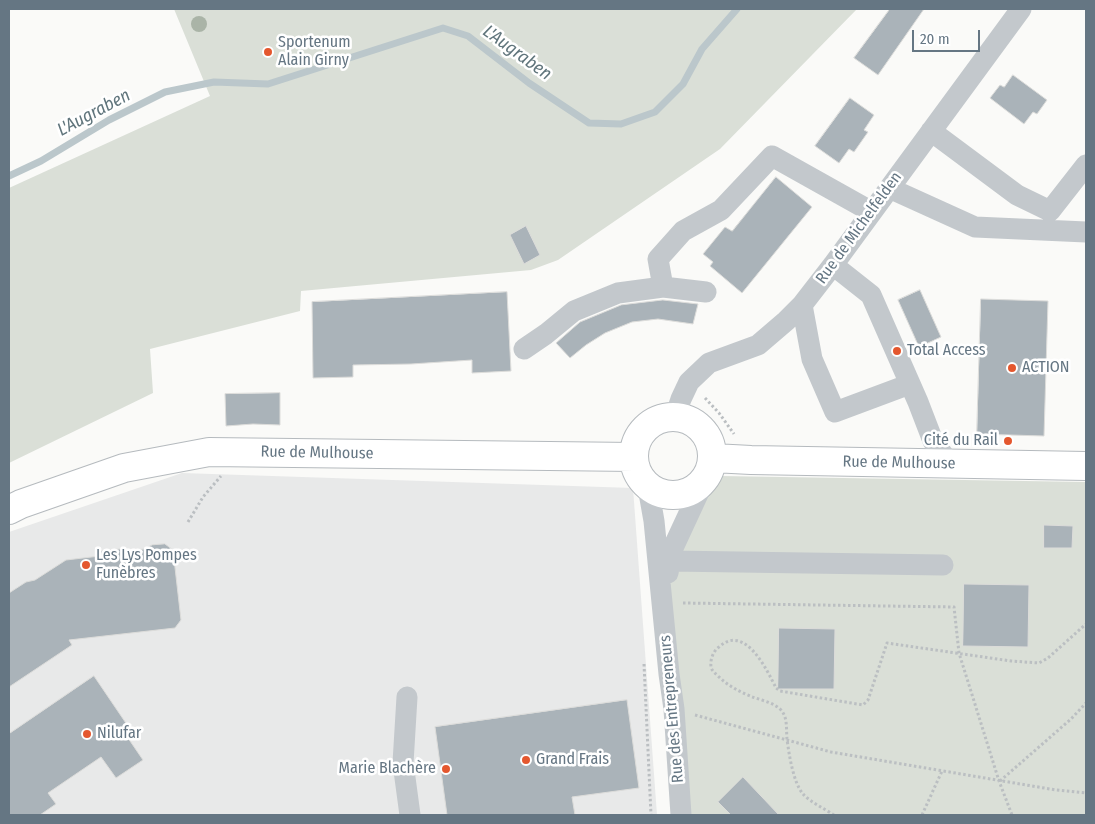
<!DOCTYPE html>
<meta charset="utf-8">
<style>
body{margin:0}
#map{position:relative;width:1095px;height:824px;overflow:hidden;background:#fafaf8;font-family:"Fira Sans Condensed",sans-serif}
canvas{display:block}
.frame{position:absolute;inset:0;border:10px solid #657683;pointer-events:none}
.scale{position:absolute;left:912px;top:30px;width:68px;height:22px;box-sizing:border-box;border:2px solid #657683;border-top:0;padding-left:6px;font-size:15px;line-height:18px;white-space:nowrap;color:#657683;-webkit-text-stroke:4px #fff;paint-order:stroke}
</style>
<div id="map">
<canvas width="1095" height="824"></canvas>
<div class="frame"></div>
<div class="scale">20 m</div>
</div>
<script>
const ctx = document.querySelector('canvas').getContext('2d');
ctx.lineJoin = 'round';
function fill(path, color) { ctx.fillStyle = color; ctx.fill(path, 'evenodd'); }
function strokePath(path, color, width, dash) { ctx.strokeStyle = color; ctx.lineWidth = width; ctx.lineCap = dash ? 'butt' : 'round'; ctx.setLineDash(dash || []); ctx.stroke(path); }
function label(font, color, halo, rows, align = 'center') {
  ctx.font = font + ' "Fira Sans Condensed",sans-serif'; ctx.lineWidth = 5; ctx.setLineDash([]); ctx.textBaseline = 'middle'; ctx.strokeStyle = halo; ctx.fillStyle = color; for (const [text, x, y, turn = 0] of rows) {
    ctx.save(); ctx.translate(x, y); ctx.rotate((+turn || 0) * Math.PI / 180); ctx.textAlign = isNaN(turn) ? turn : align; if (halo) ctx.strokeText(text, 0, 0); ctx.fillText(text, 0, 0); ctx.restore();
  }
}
const built = new Path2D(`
 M182,473L633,488L657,815H9V532Z`);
const green = new Path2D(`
 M174,9H857L720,149L558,260L531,270L301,291L300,311L150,349L153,393L9,463V188L210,96Z
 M721,476L1086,482V815H681L663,603L699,505Z`);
const stream = new Path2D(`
 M9,176L41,161L109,120L165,92L214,82L268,84L443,28L468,36L529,83L589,123L621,124L655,112L683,84L702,49L737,9`);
const building = new Path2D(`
 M890,9H924L878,75L854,58Z
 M1013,75L1047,100L1037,114L1033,112L1024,124L990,98L1000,85L1004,87Z
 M850,98L874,115L864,130L868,132L854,152L849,149L839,163L815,146Z
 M776,177L812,207L742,293L710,266L713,262L703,254L725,227L732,231Z
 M526,226L540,255L524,264L510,235Z
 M920,290L941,337L919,347L898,300Z
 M507,292L511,371L472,373V360L411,364L353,365V377L313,378L312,302Z
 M981,299L1048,301L1044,436L977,434Z
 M663,300L698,304L693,324L658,319L632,322L605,333L586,345L570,358L556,343L580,322L621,305Z
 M280,393V425L253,424L226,426L225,394Z
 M1044,525L1073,526L1072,548H1044Z
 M165,544L173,550L181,620L175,628L69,640L72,645L9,687V593L26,582L35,580L66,560L100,556V551L120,549L129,551L144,549L152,545Z
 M964,584L1029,585L1028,647L963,646Z
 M779,628L835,629L834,689H778Z
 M94,676L134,735L128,738L143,760L116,778L101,757L48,793L56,804L40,815H9V734Z
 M627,700L639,788L572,797L575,815H447L435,727Z
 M743,777L779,815H731L718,802Z`);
const path = new Path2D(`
 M705,398L719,413L734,434
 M188,522L203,497L221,476
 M683,603L954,607L959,653L999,781L1012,815
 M644,664L651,815
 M695,715L831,752L1056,790L1086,793
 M1000,781L1071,719L1086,703
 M834,815C825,809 810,802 803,794C793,782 789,754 787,739C786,729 788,718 781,710C773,702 760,700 750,696C738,691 727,685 718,676C715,673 712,671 711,667C710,660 713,651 719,647C745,623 767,670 776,688L780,691L863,705L868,700L887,643L1011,661L1039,663L1048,658L1086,624
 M922,815L942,771`);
const minor = new Path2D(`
 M931,131L1017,195L1050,211L1086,165
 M889,188L975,227L1086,232
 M833,265L871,295L918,402L933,441L950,464
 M663,287L706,292
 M802,305L812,359L835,412L910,384
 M524,349L546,334L574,311L618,293L663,287L658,259L683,231L721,210L772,156L872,212
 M675,417L681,399L689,382L709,363L758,345L786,321L802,305L833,265L1021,9
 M648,487L654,521L669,674L674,709L681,815
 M670,561L943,565
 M668,573L672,550L704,481
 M407,697L403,763L410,815`);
const major = new Path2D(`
 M634 456a39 39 0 1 1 78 0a39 39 0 1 1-78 0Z
 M713,458L751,460L1086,466
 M9,510L21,504L124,468L209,452L634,457`);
const trees = [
 [199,24]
];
const markers = [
 [268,52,5,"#e4572e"],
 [897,351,5,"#e4572e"],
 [1012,368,5,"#e4572e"],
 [1008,441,5,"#e4572e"],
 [86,565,5,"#e4572e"],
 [87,734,5,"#e4572e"],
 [526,760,5,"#e4572e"],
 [446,769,5,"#e4572e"]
];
const poiNames = [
 ["Sportenum",278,43],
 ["Alain Girny",278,61],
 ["Total Access",907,351],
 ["ACTION",1022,368],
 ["Cité du Rail",998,441,"right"],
 ["Les Lys Pompes",96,556],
 ["Funèbres",96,574],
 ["Nilufar",97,734],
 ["Grand Frais",536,760],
 ["Marie Blachère",436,769,"right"]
];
const streetNames = [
 ["Rue de Michelfelden",859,228,-54],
 ["Rue de Mulhouse",317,453,1],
 ["Rue de Mulhouse",899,463,1],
 ["Rue des Entrepreneurs",672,709,-95]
];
const waterNames = [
 ["L'Augraben",517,53,36],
 ["L'Augraben",94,113,-28]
];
fill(built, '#e8e9e9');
fill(green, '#dadfd7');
strokePath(stream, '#bbc7cb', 7);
fill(building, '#aab3b9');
strokePath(building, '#dcdcda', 1);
strokePath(major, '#b5babe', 30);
strokePath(path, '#bbbfc2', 3, [2.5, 2.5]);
strokePath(minor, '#c3c8cc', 21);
strokePath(major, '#fff', 28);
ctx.fillStyle = '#aab4a7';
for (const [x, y] of trees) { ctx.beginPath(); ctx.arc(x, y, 8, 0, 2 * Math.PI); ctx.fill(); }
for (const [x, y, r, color] of markers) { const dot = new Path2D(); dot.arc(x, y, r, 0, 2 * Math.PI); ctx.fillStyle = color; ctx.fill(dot); strokePath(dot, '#fff', 2); }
label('16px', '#657683', '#fff', poiNames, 'left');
label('16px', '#657683', '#fff', streetNames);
label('italic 18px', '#60757c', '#fff', waterNames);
</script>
